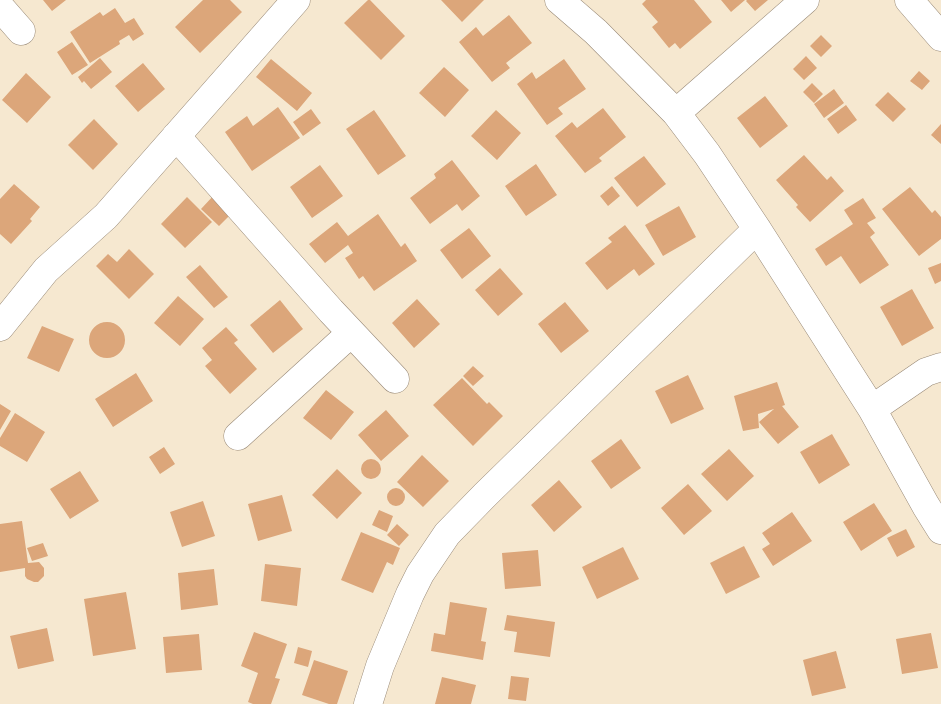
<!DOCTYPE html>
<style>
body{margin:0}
canvas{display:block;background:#f6e8d0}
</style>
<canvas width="941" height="704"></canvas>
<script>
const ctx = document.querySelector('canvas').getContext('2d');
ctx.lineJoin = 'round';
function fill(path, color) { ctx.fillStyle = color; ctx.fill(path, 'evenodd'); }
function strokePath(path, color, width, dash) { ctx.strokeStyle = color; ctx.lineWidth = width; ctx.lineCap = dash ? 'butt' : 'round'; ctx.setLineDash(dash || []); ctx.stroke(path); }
const building = new Path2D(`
 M43,0H66L52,11Z
 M203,0H230L242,12L200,53L175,27Z
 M368,0H370L405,36L381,60L344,23Z
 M441,0H484L462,22Z
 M646,0H694L712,22L680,49L675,43L669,48L652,27L658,22L642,4Z
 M721,0H745L731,12Z
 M747,0H768L755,11L746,1Z
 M115,8L125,23L134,18L144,34L133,41L129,35L119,41L120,44L90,63L70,32L100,12L103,16Z
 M509,15L532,43L506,63L510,68L492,82L459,42L476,27L483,36Z
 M821,35L832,46L821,57L810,46Z
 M72,42L88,65L72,75L57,52Z
 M806,56L817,68L804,80L793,69Z
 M100,58L112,72L91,89L84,81L82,83L78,77Z
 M271,59L312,93L297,111L256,77Z
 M564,59L586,89L558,108L563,114L547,125L517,84L532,72L536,79Z
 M143,63L165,89L138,112L115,86Z
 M444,67L469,90L445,117L419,93Z
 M919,71L930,81L922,90L910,81Z
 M26,73L51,97L27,123L2,100Z
 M812,83L823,94L814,103L803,92Z
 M834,89L844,103L824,118L814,104Z
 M888,92L906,109L893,122L875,105Z
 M765,96L788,126L760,148L737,118Z
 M846,105L857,120L838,134L827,119Z
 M278,107L300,138L252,171L225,132L247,116L253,126Z
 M603,108L626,137L599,158L602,161L585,173L555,136L572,122L577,128Z
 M311,109L321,123L303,136L293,122Z
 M374,110L406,156L378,175L346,129Z
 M496,110L521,133L497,160L471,136Z
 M94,119L118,144L93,170L68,145Z
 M941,124V144L931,135Z
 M804,155L827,180L831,176L844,191L810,222L796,207L798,205L776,180Z
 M644,156L666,184L637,207L614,178Z
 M452,160L480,196L462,211L457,204L430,224L410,198L436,178L434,174Z
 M536,164L557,195L526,216L505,186Z
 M320,165L343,196L312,218L290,187Z
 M14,184L40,207L30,219L32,221L11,244L0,234V199Z
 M612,186L620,196L608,206L600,196Z
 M910,187L932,213L935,210L941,217V239L919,256L882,209Z
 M214,195L232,213L219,226L201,209Z
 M187,197L212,222L185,248L161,224Z
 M863,198L876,218L867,223L875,233L870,237L889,265L860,284L841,256L826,266L815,249L853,224L844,210Z
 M679,206L696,237L663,256L645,225Z
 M378,214L401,247L405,243L417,261L374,291L363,276L359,279L345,258L353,253L348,245L325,263L309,244L337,222L348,236Z
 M625,225L655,264L639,276L634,269L607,290L585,263L612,242L608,238Z
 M469,228L491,256L462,279L440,250Z
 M129,249L154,274L129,299L96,266L108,254L117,262Z
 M941,263V281L935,284L928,268Z
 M200,265L228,297L214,308L186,277Z
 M500,268L523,294L498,316L475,290Z
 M912,289L934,328L902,346L880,307Z
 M178,296L204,319L180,346L154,323Z
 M417,299L440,324L414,348L392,323Z
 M280,300L303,329L273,353L250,325Z
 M565,302L589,331L561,353L538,324Z
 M89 340a18 18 0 1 1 36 0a18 18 0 1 1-36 0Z
 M42,326L74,339L59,372L27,358Z
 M226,327L238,340L234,343L257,369L230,394L205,366L212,360L202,348Z
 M473,366L484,376L473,386L463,376Z
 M136,373L153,401L113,427L95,399Z
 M688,375L704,409L671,424L655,391Z
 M462,378L487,404L489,402L503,416L473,446L433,405Z
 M777,382L785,405L782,406L799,427L778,444L759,422L774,409L758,414L759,428L743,431L734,396Z
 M326,390L354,412L331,440L303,418Z
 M0,404L11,411L0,430Z
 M386,410L409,436L381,461L358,435Z
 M15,413L45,432L27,462L0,446V438Z
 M832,434L850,465L819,484L800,452Z
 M621,439L641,468L611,489L591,461Z
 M164,447L175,464L160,474L149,457Z
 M729,449L754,476L727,501L701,474Z
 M422,455L449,481L423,507L397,482Z
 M361 469a10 10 0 1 1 20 0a10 10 0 1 1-20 0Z
 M337,469L362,493L337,519L312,495Z
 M80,471L99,501L70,519L50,489Z
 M559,480L582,507L554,532L531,505Z
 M688,484L712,511L684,535L661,508Z
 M387 497a9 9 0 1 1 18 0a9 9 0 1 1-18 0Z
 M282,495L292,531L258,541L248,504Z
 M203,501L215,536L182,547L170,512Z
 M874,503L892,531L861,551L843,522Z
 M379,510L393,516L387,532L372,525Z
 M792,512L812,541L773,566L762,549L770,544L762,533Z
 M22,521L28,563L39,562L44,568V576L38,582H34L27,579L25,576V568L0,572V524Z
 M397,524L409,535L399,546L387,535Z
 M906,529L915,547L897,557L887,538Z
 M361,532L400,548L393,565L387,562L373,593L341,580Z
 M43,543L48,556L32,561L27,548Z
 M744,546L760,577L726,594L710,563Z
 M623,547L639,579L597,599L582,567Z
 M538,550L541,586L505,589L502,553Z
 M265,564L301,568L297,606L261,601Z
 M214,569L218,605L181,610L178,573Z
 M126,592L136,649L93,656L84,599Z
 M450,602L487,608L481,641L486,642L483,660L431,651L434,633L445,635Z
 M507,615L555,622L550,657L514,652L517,632L504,630Z
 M47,628L54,661L18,669L10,636Z
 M254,632L287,644L275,678L280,679L271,704H253L248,702L258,673L241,666Z
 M931,633L938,668L902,674L896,639Z
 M199,634L202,670L166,673L163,637Z
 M298,647L312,651L308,667L294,663Z
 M836,651L846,688L812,696L803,660Z
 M314,660L348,671L337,704H329L302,695Z
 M511,676L529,678L526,701L508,699Z
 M442,677L476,685L471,704H435Z`);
const minor = new Path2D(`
 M559,0L596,32L676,113L707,154L757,229L872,409L926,506L941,530
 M909,0L941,37
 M0,7L21,31
 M676,113L805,0
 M176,136L331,311L395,379
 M0,327L46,270L106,216L296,0
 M872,409L926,372L941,367
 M238,436L351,333
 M368,704L380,666L410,594L420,574L447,534L485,495L757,229`);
fill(building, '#dca67a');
strokePath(minor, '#988977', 29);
strokePath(minor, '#fff', 28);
</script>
